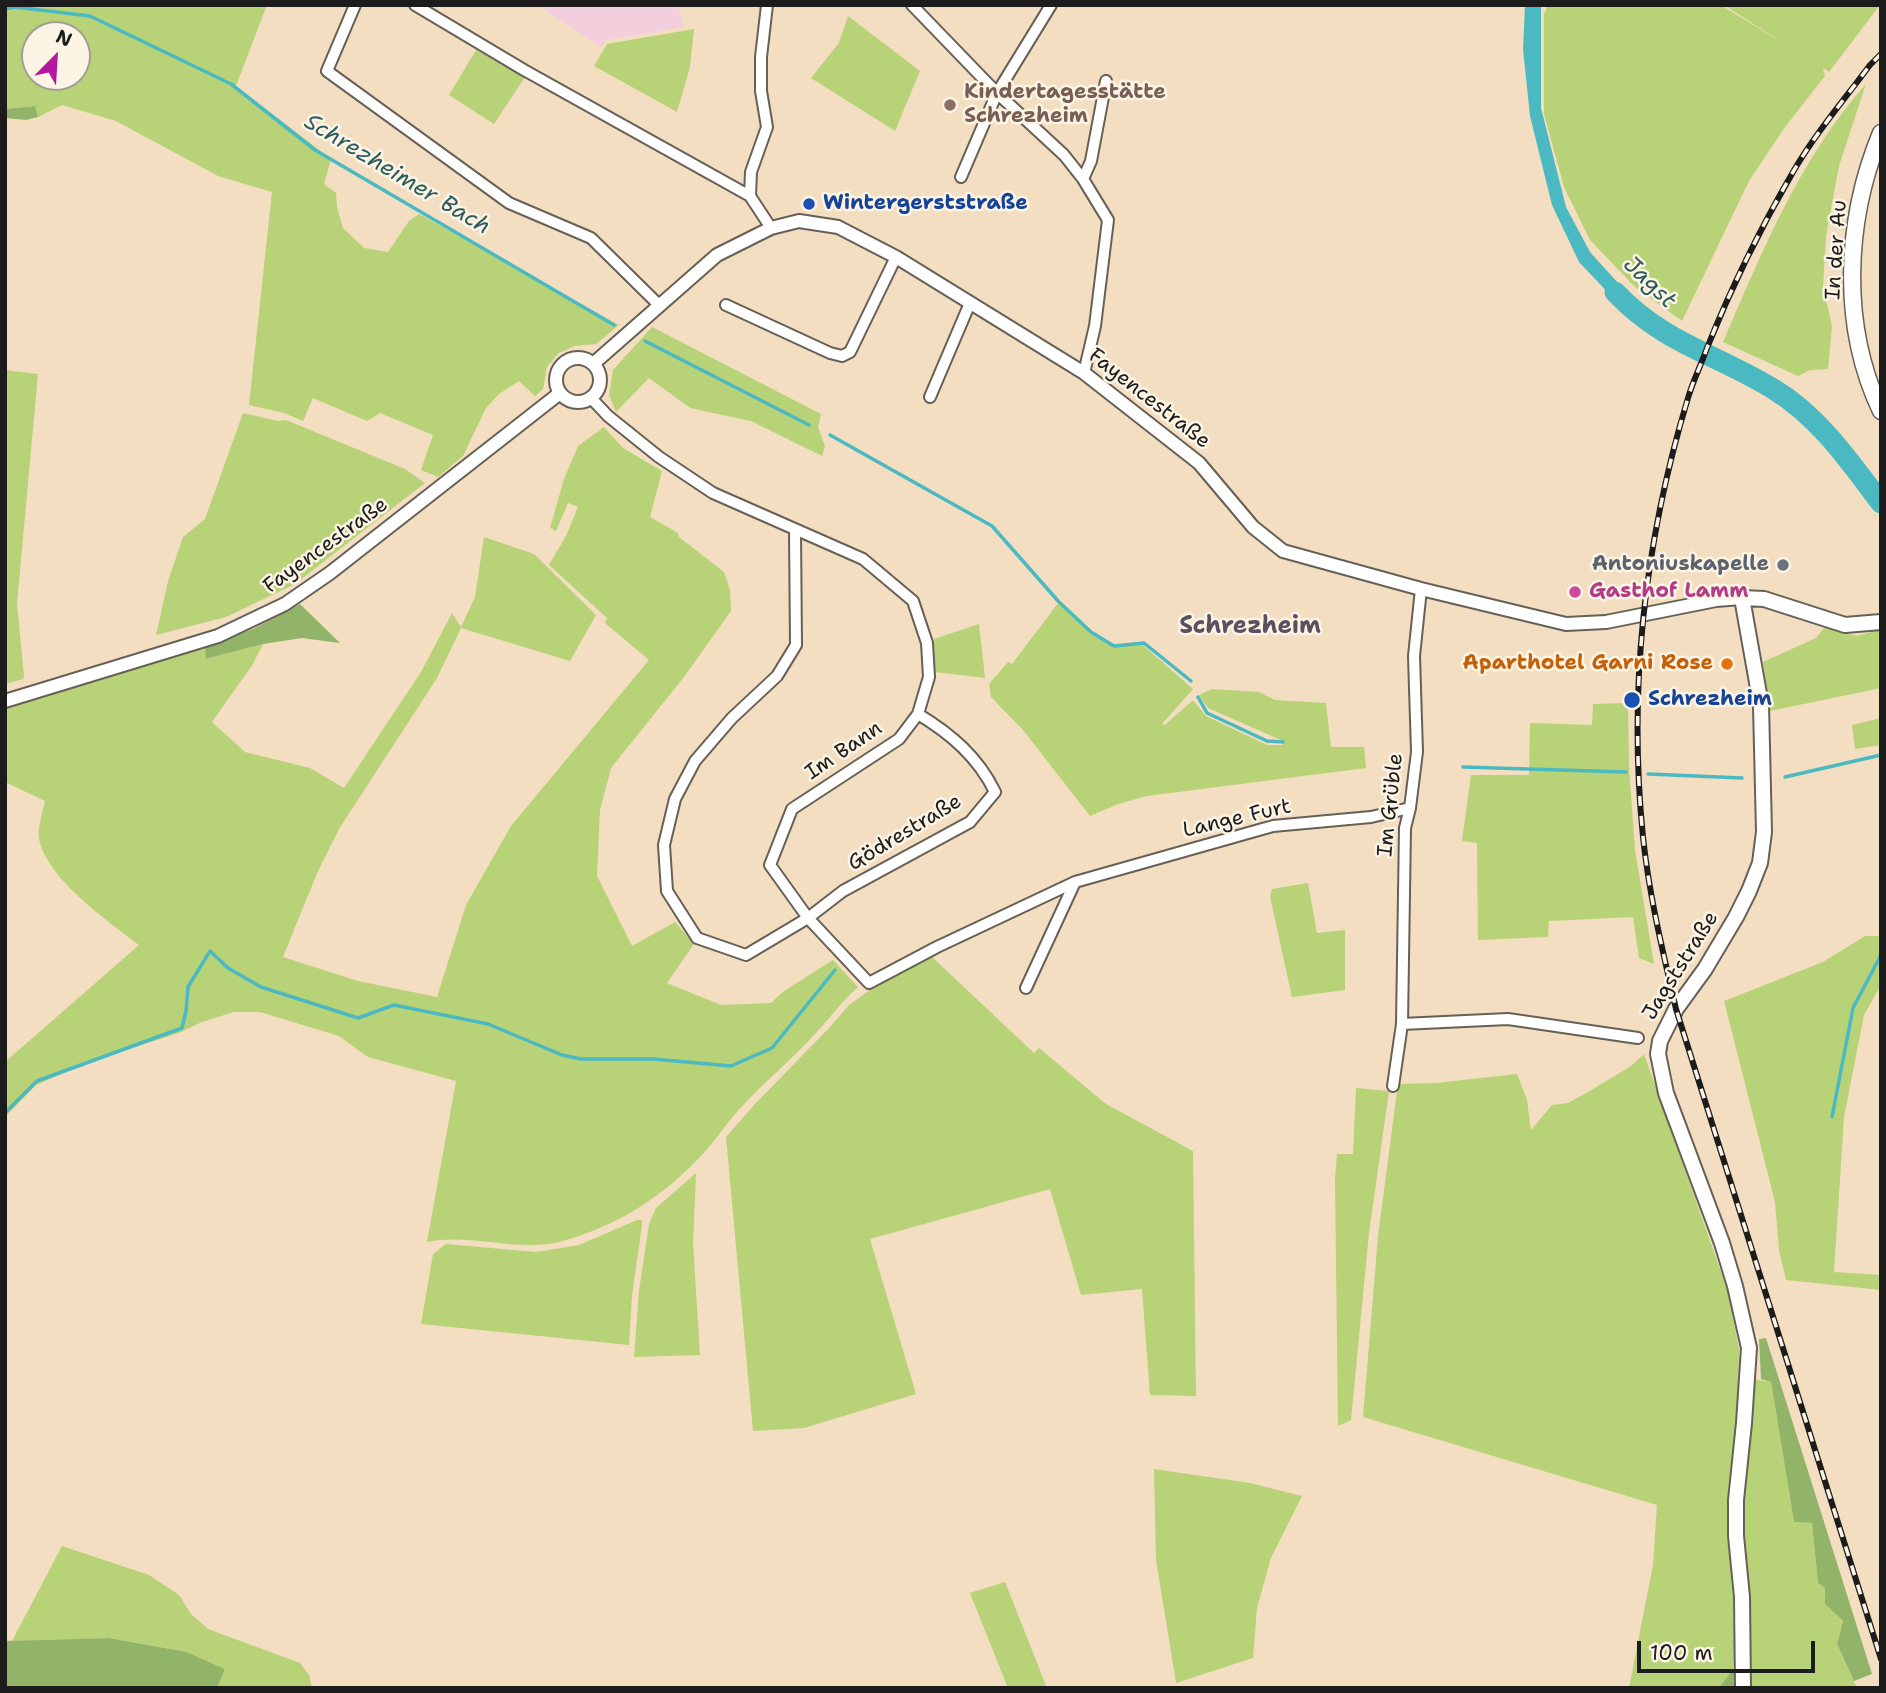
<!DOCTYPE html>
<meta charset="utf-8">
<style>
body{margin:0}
#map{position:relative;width:1886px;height:1693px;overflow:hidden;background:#f3dec1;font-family:"Shantell Sans",sans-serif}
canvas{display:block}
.frame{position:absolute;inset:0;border:7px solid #1c1c1c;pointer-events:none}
.north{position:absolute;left:21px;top:21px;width:70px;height:70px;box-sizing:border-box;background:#fcf5e5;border:2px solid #a29e95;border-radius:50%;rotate:24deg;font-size:19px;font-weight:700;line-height:28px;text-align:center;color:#1c1c1c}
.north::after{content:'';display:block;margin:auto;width:24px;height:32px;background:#b5179e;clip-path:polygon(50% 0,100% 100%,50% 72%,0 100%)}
.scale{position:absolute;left:1637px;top:1641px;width:178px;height:32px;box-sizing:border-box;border:4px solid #1c1c1c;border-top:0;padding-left:9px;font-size:21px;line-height:24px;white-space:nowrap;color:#1c1c1c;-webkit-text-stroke:5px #fcf5e5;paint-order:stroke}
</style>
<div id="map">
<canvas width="1886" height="1693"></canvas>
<div class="frame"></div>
<div class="north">N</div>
<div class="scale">100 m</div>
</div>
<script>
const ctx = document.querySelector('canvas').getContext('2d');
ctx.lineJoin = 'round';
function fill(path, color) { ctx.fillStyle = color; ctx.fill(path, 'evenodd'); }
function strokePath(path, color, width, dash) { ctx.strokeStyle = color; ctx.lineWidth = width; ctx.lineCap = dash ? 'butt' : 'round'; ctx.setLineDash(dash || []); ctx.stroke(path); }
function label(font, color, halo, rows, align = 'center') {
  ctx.font = font + ' "Shantell Sans",sans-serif'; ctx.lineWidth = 5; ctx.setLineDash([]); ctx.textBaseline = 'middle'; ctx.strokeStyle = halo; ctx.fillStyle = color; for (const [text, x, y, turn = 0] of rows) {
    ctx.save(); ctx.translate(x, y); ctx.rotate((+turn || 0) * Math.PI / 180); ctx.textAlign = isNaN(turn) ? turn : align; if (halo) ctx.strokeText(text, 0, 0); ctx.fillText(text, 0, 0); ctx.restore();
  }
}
const built = new Path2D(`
 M536,5H678L684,27L606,40L601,47Z`);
const green = new Path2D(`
 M5,5H267L236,86L331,159L324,184L336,193L337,207L343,228L364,248L388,252L409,221L419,214L619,325L596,344L575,346L559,353L547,367L543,389L535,396L519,381L499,394L486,408L463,456L438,477L421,470L433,435L380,413L367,421L313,398L303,421L284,413L249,405L272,192L218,176L116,121L62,105L38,117L34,106L5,109ZM35,35H77V77H35Z
 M1548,5H1721L1786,45L1724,5H1880L1829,72L1823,68L1825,76L1785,127L1749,181L1682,321L1635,287L1590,240L1564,187L1544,114V14Z
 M848,16L920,71L895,131L811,78L839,43Z
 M694,29L690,67L677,112L594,66L607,44Z
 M476,50L525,77L494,124L449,95Z
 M1866,84L1839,166L1826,236L1823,287L1832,326L1828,369L1810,370L1798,376L1723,342C1762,252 1800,158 1866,84Z
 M652,327L821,414L818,427L825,446L822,456L751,421L690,408L649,378L616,412L609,395L613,370Z
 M5,370L38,374L17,604L24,676L23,679L5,684Z
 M243,413L278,421L286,420L405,469L425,483L295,584L226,617L156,635L168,581L183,537L205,519Z
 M604,427L623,448L662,471L650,517L678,533L679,537L724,572L730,590L731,611L684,677L611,768L600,810L597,876L632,946L675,922L694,944L667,983L721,1005L771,1003L784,991L833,960L858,987C842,1001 830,1018 815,1034C792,1059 766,1081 743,1105C726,1123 713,1145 695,1162C657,1201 612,1228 559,1242C516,1252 470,1233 427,1242L456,1081L368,1057L339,1036L260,1012H234L202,1022L179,1033L89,1062L36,1085L5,1117V1062L139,945C108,921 47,879 39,839C37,828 43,812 45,801L5,782V707L205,646L207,659L263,644L253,664L212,722L245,752L310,768L344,788L421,672L452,613L461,627L475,597L484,537L534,554L596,615L570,661L461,628L437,678L339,829L318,871L283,957L358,981L437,997L466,905L511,826L649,660L605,623L607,618L549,565L566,536L578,507L568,503L556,531L550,528L564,479L578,446Z
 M1059,602L1084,626L1113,646L1143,645L1193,689L1162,724L1165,725L1193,700L1206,716L1267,745H1283V741L1208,708L1199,695L1212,689L1259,692L1275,700L1326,703L1331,747H1364L1366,768L1147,796L1118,804L1090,816L1023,730L991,697L989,684L1008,662L1012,664Z
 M979,624L985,678L935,672L934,639Z
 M1824,628L1857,636L1881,629V688L1770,711L1763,662L1816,638Z
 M1628,703L1629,767L1635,850L1654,964L1639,958L1633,917L1549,921L1548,937L1478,940L1477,843L1462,841L1471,775H1529L1530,723L1592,725L1593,704Z
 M1881,718V745L1855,749L1852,725Z
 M1308,883L1317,933L1345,930V990L1292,997L1270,897L1272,889Z
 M1865,936H1881V985L1864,1015L1844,1117L1834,1272L1881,1275V1290L1786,1280L1779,1250L1775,1202L1724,1001L1823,962Z
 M931,956L1034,1053L1039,1048L1106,1104L1193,1151L1196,1396L1150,1395L1142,1289L1081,1295L1050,1189L870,1239L916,1394L804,1428L753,1431L726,1137L754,1105L830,1027L849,1005L867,992Z
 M1644,1054L1727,1289L1739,1349L1738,1407L1728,1489L1727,1533L1736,1631L1733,1669L1719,1688H1629L1653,1565L1657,1505L1363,1417L1378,1236L1398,1084L1436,1083L1517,1074L1527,1100L1531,1130L1552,1105L1568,1103L1588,1092L1631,1066Z
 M1356,1088L1389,1091L1369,1233L1351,1420L1338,1426L1335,1179L1337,1154H1353Z
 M696,1173L693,1243L700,1355L634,1357L639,1291L649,1224L656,1208Z
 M637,1220H642V1225L632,1296L629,1345L421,1324L433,1254L446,1244L536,1252L579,1245Z
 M1754,1379L1771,1382L1794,1522L1812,1523L1818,1583L1825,1588V1604L1843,1621L1837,1644L1857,1688H1748L1750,1611L1743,1542L1744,1492Z
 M1154,1469L1250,1483L1302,1496L1271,1558L1257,1608L1253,1658L1176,1683L1156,1560Z
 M62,1546L149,1575L179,1595L191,1614L208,1629L300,1663L309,1675L312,1688H217L225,1669L187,1652L109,1638L12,1641Z
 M1005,1582L1047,1688H1008L970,1593Z`);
const forest = new Path2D(`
 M35,106L38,117L26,120L5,118V109Z
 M300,604L340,643L302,638L263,644L206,659L205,646L253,629Z
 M1766,1338L1872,1674L1854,1681L1837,1644L1843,1621L1825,1604V1588L1818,1583L1812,1523L1794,1522L1771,1382L1761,1379L1759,1339Z
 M109,1638L187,1652L225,1669L217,1688H5V1641Z
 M1733,1669L1739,1670L1738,1688H1719Z`);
const water = new Path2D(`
 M1525,5H1541V108L1566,207L1590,252L1637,304L1633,319L1579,262L1552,205L1530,116L1523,49Z`);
const stream = new Path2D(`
 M5,9L15,7L90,16L231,84L315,150L614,325
 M645,341L809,425
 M830,435L992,526L1059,602L1091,632L1114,646L1144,643L1191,681
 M1198,697L1207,713L1267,741L1283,742
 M1463,767L1626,772
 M1648,774L1742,778
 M1785,777L1881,755
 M5,1113L37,1081L182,1028L186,1011L188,987L210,951L228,968L261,987L358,1018L394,1005L488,1024L562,1055L581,1059H653L731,1066L772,1048L835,970
 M1832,1117L1853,1008L1881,955`);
const river = new Path2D(`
 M1615,292C1664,344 1717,354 1775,390C1819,417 1850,462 1881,503`);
const minor = new Path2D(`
 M355,5L327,71L509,203L591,238L659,305
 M415,5L524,70L750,196L771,228
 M912,5L997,93L1064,155L1083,179L1108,220L1095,326L1084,373
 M961,177L997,93L1051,5
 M1083,179L1091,161L1106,81
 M750,196L751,172L767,127L761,91V57L767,5
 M726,305L830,353L842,356L850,352L896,257
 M930,397L970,303
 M591,398L608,416L659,457L713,493L863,559L913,601L927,643L929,677L918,714L899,739L792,809L770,865L808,918L869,983L937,947L1075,882L1273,826L1371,817L1410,808
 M795,531L796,645L777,676L732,718L695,761L675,799L664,845L667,891L697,938L746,955L808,918L843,891L970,822L995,792C978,757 951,734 918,714
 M1026,988L1075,882
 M1402,1024L1508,1019L1638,1038
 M1393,1086L1402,1024L1405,828L1410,808L1417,752L1414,656L1421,589`);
const tertiary = new Path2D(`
 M556 380a22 22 0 1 1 44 0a22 22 0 1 1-44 0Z
 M593,364L717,255L771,228L799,221L838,227L896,257L1084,373L1199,463L1253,527L1283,551L1421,589L1566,624L1606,622L1716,600L1742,598
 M5,701L218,636L285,604L330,573L560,393`);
const secondary = new Path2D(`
 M1743,1688L1742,1597L1736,1536V1500L1744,1423L1749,1348L1735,1286L1722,1243L1666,1093L1658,1054L1660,1041L1676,1009L1705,969L1736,917L1749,891L1760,863L1764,832L1761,705L1742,598L1764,599L1845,625L1881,622`);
const primary = new Path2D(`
 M1881,133C1845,220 1840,325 1881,411`);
const rail = new Path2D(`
 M1881,54L1870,65C1844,100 1815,134 1793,172C1760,229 1731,288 1707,348C1701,365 1693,381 1688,398C1645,540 1628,689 1643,837C1649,895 1663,952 1676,1009L1881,1659`);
const markers = [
 [950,105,7,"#8d6e63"],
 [809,204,7,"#1a4fb4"],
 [1783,565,7,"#6b7280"],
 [1575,592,7,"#d1479c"],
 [1727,664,7,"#e8710a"],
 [1632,700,9,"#1a4fb4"]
];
const educationNames = [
 ["Kindertagesstätte",964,93],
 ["Schrezheim",964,117]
];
const transitNames = [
 ["Wintergerststraße",823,204],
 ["Schrezheim",1648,700]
];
const streetNames = [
 ["In der Au",1837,250,-86],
 ["Fayencestraße",1149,399,38],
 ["Fayencestraße",326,546,-36],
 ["Im Bann",844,751,-34],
 ["Im Grüble",1391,805,-84],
 ["Lange Furt",1237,819,-13],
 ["Gödrestraße",905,833,-31],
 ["Jagststraße",1681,966,-58]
];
const worshipNames = [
 ["Antoniuskapelle",1769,565]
];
const hotelNames = [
 ["Gasthof Lamm",1589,592]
];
const foodNames = [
 ["Aparthotel Garni Rose",1713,664]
];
const waterNames = [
 ["Schrezheimer Bach",397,175,31],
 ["Jagst",1649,283,44]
];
const quarterNames = [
 ["Schrezheim",1250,627]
];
fill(built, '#f3cfde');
fill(green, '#b8d277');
fill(forest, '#92b468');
fill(water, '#4ab9c2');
strokePath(stream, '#4ab9c2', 3.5);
strokePath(river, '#4ab9c2', 21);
strokePath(minor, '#676056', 14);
strokePath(tertiary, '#676056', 16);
strokePath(secondary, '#676056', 18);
strokePath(primary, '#676056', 19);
strokePath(minor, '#fff', 10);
strokePath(tertiary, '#fff', 12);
strokePath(secondary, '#fff', 14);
strokePath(primary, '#fff', 16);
strokePath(rail, '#1c1c1c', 6);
strokePath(rail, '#fcf5e5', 3.5, [10]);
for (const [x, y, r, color] of markers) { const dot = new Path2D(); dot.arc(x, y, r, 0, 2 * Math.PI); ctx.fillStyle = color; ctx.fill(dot); strokePath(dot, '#fcf5e5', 2.5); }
label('bold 21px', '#785e54', '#fcf5e5', educationNames, 'left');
label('bold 21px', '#164399', '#fcf5e5', transitNames, 'left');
label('21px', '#1c1c1c', '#fcf5e5', streetNames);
label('bold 21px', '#5b616d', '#fcf5e5', worshipNames, 'right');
label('bold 21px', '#b23c85', '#fcf5e5', hotelNames, 'left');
label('bold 21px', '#c56008', '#fcf5e5', foodNames, 'right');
label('italic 23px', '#2e5b5e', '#fcf5e5', waterNames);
label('bold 24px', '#5a5060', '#fcf5e5', quarterNames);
</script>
